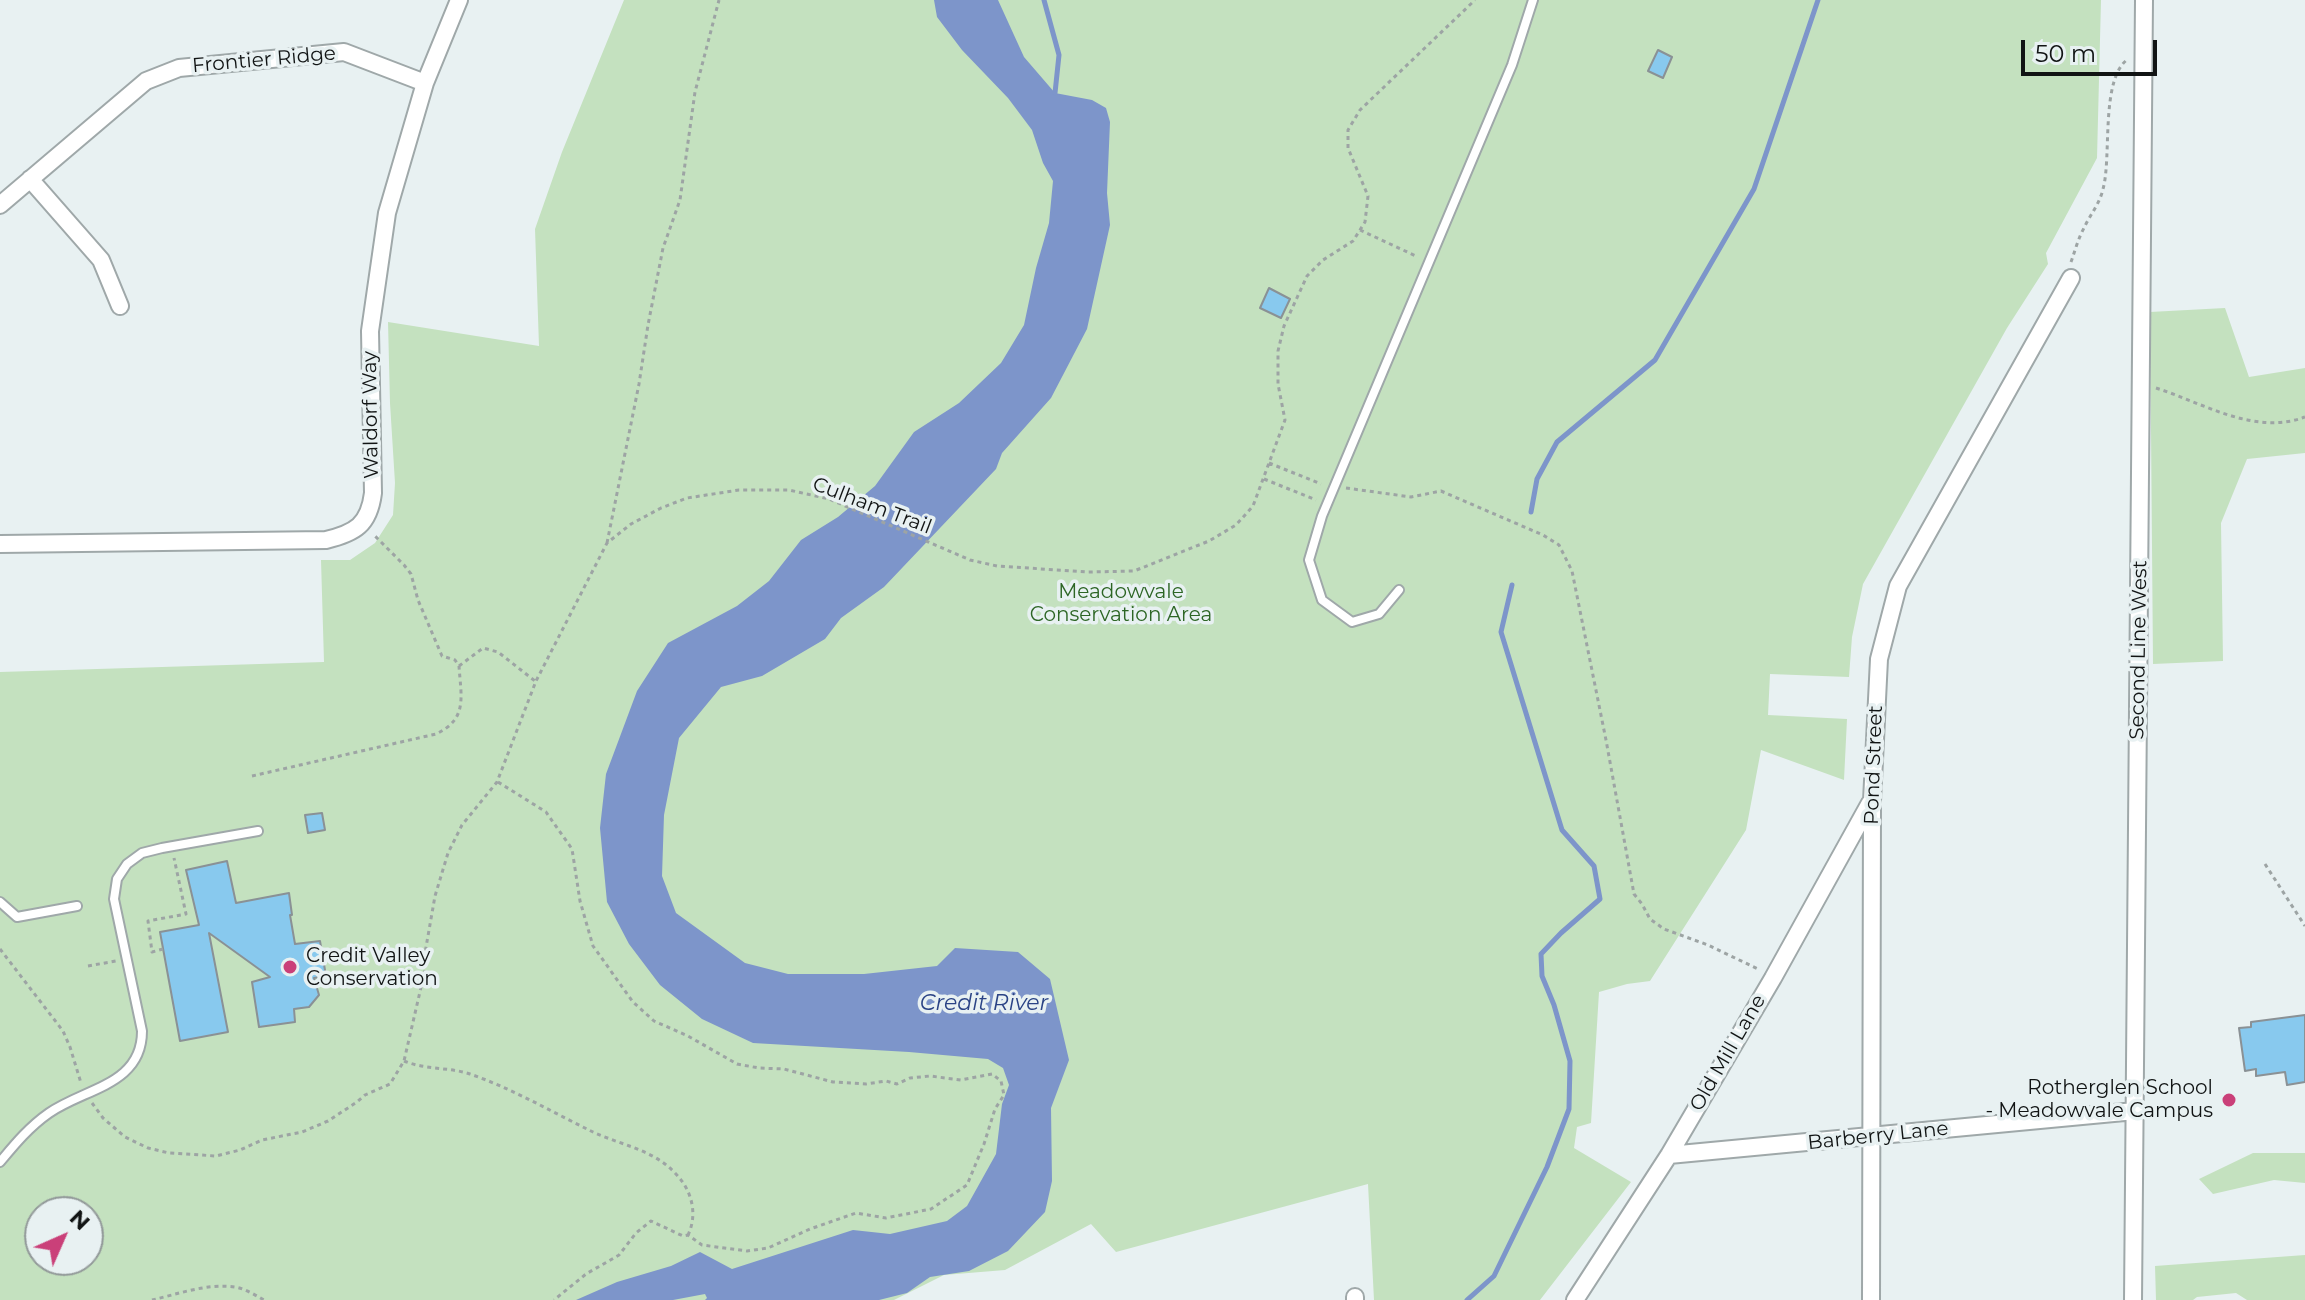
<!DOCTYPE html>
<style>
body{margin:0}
#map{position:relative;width:2305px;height:1300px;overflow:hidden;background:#e8f1f2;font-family:Montserrat,sans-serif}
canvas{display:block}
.north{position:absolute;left:24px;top:1196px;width:80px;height:80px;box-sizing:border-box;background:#e8f1f2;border:2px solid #929999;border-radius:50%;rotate:45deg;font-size:22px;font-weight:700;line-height:32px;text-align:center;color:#111414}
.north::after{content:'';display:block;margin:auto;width:28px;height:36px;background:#ca4079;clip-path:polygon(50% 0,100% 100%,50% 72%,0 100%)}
.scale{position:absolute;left:2021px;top:40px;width:136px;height:36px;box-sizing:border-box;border:4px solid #111414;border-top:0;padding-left:10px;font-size:24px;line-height:28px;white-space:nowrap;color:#111414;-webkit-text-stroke:6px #e8f1f2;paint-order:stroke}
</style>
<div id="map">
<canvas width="2305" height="1300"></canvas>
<div class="north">N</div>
<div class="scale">50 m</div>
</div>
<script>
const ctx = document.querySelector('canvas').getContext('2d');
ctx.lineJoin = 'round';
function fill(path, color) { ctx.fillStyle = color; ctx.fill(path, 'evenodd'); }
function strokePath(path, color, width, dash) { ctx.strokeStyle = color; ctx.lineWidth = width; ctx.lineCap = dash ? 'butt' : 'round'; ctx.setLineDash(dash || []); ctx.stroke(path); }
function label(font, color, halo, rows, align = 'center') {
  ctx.font = font + ' Montserrat,sans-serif'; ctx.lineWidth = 7; ctx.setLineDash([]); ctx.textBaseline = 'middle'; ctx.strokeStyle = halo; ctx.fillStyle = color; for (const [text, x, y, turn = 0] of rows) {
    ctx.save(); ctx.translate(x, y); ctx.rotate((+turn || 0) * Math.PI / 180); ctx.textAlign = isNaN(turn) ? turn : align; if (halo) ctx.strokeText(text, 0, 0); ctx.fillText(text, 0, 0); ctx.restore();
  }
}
const green = new Path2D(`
 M624,0H2101L2097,158L2046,253L2048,264L2007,328L1863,584L1852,637L1849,677L1770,674L1768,715L1847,719L1844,780L1761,750L1746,830L1650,981L1627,984L1599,992L1591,1123L1577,1127L1574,1148L1631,1182L1540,1300H1374L1368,1184L1116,1252L1091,1224L1005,1270L944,1275L894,1300H0V672L324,662L321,560H350L375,543L393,515L395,483L390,403L388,322L539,346L535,229L562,152ZM40,1212H88V1260H40Z
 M2225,308L2249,377L2305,368V453L2247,459L2221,523L2223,661L2153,664L2150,312Z
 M2253,1153H2305V1183L2274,1180L2213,1194L2199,1179Z
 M2305,1255V1300H2247L2236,1293L2197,1297L2193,1300H2156L2155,1266Z`);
const water = new Path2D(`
 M934,0H998L1024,57L1055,93L1092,100L1106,108L1110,122L1107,193L1110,225L1087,329L1051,398L1002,453L996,469L884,587L841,618L825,639L762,676L721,687L679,738L664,815L662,876L676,913L745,963L788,974H864L937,966L955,948L1018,952L1050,979L1069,1060L1051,1108L1052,1181L1045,1212L1008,1251L969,1271L930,1277L907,1293L879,1300H705L707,1298L705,1294L673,1300H576L617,1282L671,1266L700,1252L732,1269L853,1230L890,1234L947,1221L967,1206L996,1154L1002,1104L1009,1085L1003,1068L988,1059L909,1052L753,1043L702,1019L660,985L629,944L607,902L600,828L606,774L637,691L668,643L737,606L769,581L801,540L838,517L875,486L914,432L959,403L1001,363L1024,325L1036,268L1049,223L1053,181L1043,163L1032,130L1008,98L962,50L937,17Z`);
const stream = new Path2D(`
 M1044,0L1059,55L1055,93
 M1531,512L1537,479L1557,442L1655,360L1754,189L1818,0
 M1467,1300L1494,1276L1547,1167L1569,1109L1570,1061L1554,1005L1542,976L1541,954L1561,933L1600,899L1594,866L1562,830L1501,632L1512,585`);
const building = new Path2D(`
 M1658,50L1672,57L1663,78L1648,71Z
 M1269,288L1290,299L1281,318L1260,308Z
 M322,813L325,830L308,833L305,815Z
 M227,861L236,903L289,893L292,915H290L295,944L320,941L326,976L314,978L319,995L309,1007L294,1009L295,1022L259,1027L252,982L270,977L209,933L228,1032L180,1041L160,932L199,925L186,870Z
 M2305,1015V1082L2287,1085L2285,1072L2256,1076V1069L2245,1071L2239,1028L2251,1027V1022Z`);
const path = new Path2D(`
 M1360,230L1418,257
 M2071,262C2075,251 2078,239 2084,228C2090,215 2100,203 2103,189C2112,157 2100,79 2128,59
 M2156,388C2203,403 2255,436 2305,417
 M1269,463L1321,484
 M1264,479L1316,500
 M1346,488L1411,497L1441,491L1543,535L1559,545L1572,571L1606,740L1634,894L1642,904L1650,919L1664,929L1708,945L1760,970
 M607,543L639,384L648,325L663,248L680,200L695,92L719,0
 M459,666L483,648L498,652L535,681
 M252,776L436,734C468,719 461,697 459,666L455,660L442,656L418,600L411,574L404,565L374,535
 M498,782L546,812L572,849L580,901L593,946L633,1002L654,1021L688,1036L737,1064L759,1068L784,1069L833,1082L866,1084L886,1081L897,1084L910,1078L930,1076L961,1080L992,1074L1001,1081L1004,1095L995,1109L984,1144L967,1185L931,1209L886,1218L856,1213L810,1229L768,1248L747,1251L702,1245L688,1235L683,1236L651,1221L636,1233L619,1255L586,1274L554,1300
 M2265,864L2305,926
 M0,949L63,1031L70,1047L81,1083
 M163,949L152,952L148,921L186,914L174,858
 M88,966L116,961
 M404,1061C426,1070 449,1067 470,1074C511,1088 554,1113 593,1132C621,1145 654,1150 675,1173C692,1190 698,1214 688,1235
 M92,1103L103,1118L125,1137L148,1148L169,1153L216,1156L240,1150L262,1140L302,1132L328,1121L357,1102L365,1095L390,1084L404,1061L425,970V953L435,896L448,853L462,825L497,782L536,681L607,543L631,524L661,508L687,498L739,490H789L829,499L970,560L997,566L1088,572L1134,571L1209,541L1236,525L1253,506L1285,420L1278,384V351L1284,326L1307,276L1323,260L1353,241L1365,222L1368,196L1348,148V130L1360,110L1475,0
 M152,1300C178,1294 208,1283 235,1287C246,1289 255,1295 264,1300`);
const service = new Path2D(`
 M1399,590L1379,614L1352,622L1322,600L1309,560L1322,516L1512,65L1533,0
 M0,902L17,917L77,906
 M0,1162C15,1144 29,1127 49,1113C85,1088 142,1085 142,1031L114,899L117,879L127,864L142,853L162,848L258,831`);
const minor = new Path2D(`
 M30,179L101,260L120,306
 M0,205L146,81L179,68L344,52L425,83
 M0,544L326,540C355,533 369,525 373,493L370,331L387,213L425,83L459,0
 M1669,1155L2135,1111
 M1355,1297V1300
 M1575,1300L1669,1155L1773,978L1870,803
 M1871,1300L1872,801L1879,659L1898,586L2071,278
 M2133,1300L2144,0`);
const markers = [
 [290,967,8,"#ca4079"],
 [2229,1100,8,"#ca4079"]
];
const streetNames = [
 ["Frontier Ridge",264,60,-5],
 ["Waldorf Way",371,415,-91],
 ["Culham Trail",872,506,21],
 ["Second Line West",2139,650,-89],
 ["Pond Street",1874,765,-88],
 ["Old Mill Lane",1728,1053,-60],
 ["Barberry Lane",1878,1136,-6]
];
const parkNames = [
 ["Meadowvale",1121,592],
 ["Conservation Area",1121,615]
];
const poiNames = [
 ["Credit Valley",306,956],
 ["Conservation",306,979],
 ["Rotherglen School",2213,1088,"right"],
 ["- Meadowvale Campus",2213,1111,"right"]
];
const waterNames = [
 ["Credit River",984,1004]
];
fill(green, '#c4e1bf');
fill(water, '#7d95ca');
strokePath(stream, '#7d95ca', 5);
fill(building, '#88c9ee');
strokePath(building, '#8a9195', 2);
strokePath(service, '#9fa8a9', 12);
strokePath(minor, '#9fa8a9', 20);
strokePath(path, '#9da4a4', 3, [4, 4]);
strokePath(service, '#fff', 8);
strokePath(minor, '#fff', 16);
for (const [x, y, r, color] of markers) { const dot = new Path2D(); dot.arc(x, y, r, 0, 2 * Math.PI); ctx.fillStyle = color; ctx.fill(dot); strokePath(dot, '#e8f1f2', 3); }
label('20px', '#111414', '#e8f1f2', streetNames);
label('20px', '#2d6625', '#e8f1f2', parkNames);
label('20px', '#111414', '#e8f1f2', poiNames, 'left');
label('italic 22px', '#2a4385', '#e8f1f2', waterNames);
</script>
